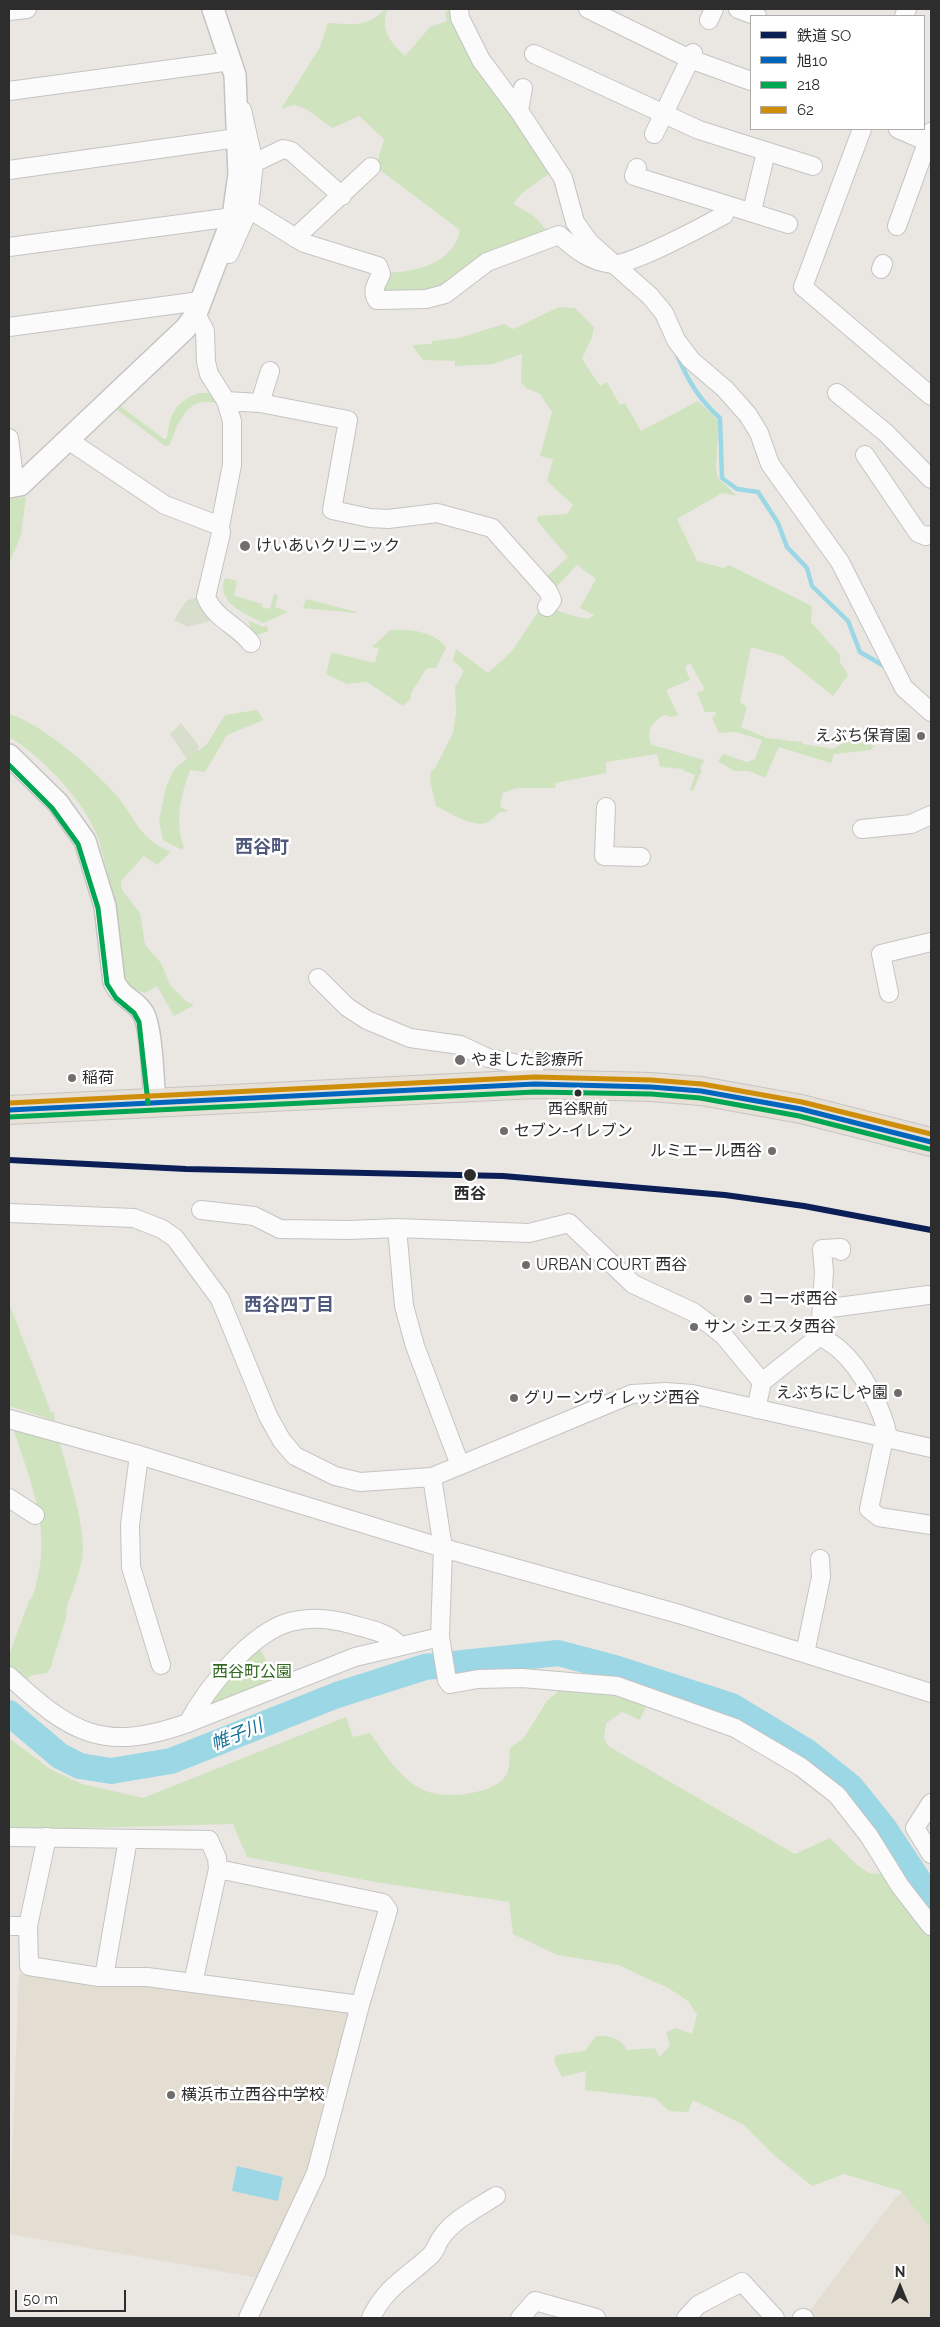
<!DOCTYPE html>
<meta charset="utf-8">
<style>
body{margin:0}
#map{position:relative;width:940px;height:2327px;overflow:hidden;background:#eae7e3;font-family:Raleway,"Noto Sans JP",sans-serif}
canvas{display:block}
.frame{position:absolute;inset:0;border:10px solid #2d2d2d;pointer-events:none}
.legend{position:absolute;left:750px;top:15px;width:175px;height:115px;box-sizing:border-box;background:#fff;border:1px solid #ababab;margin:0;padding:6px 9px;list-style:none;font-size:15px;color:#2d2d2d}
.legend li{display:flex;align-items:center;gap:10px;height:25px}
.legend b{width:25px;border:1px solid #ababab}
.north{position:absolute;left:875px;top:2262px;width:50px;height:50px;-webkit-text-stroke:4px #fff;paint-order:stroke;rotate:0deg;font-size:14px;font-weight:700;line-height:20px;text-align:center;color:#2d2d2d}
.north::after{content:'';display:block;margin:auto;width:18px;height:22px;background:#2d2d2d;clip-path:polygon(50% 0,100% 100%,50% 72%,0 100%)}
.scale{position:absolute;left:15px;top:2290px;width:111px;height:22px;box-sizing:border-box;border:2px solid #2d2d2d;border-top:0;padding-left:6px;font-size:15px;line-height:18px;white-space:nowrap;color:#2d2d2d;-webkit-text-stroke:4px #fff;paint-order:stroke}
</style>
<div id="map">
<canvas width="940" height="2327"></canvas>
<div class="frame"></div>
<ul class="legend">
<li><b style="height:6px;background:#0c1e56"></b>鉄道 SO</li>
<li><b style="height:6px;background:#0065bd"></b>旭10</li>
<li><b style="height:6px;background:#00a651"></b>218</li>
<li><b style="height:6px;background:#cf8e09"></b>62</li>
</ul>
<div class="north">N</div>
<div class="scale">50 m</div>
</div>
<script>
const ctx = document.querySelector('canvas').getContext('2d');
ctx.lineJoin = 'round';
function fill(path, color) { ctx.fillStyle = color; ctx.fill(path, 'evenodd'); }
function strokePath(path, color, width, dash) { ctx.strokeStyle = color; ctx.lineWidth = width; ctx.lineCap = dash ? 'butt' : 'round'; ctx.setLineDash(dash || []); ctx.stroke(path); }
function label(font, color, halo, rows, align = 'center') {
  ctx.font = font + ' Raleway,"Noto Sans JP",sans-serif'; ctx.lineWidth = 5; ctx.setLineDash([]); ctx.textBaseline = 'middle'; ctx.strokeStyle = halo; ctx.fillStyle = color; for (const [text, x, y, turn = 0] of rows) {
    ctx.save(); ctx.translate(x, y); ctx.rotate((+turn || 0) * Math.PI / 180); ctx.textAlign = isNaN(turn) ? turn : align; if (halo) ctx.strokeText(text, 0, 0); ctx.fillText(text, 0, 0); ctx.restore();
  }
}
const education = new Path2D(`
 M33,1973L350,2008L315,2151L259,2278L9,2234L19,1974Z
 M907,2190L931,2222V2318H813L808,2313L896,2197Z`);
const green = new Path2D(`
 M385,9L387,10C380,30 391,43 405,56L430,27L447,21L445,13L448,10H452L524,136L550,173L522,193L513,204L534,216L549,233L443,291L381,297L384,273C414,272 453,265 460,230L376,167L384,139L359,116L332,128L306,109L294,105L281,109L320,47L328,23C352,24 368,28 385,9Z
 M559,307L575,308L594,327L592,337L582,359L600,386L607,382L620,405L625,403L641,431L698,401L719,421L716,467L718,478L737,496L722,493L677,519L697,561L723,568L729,565L812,606L811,622L840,655V662L848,675L833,696L783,656L751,647L740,702L747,707L741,727L767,738L800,742L801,740L803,744L834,749C849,737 857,743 875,745L871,750L834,754L831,763L779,747L765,778L749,771H734L718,761L723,754L747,762L755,759L762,740L736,732L719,733L712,718L716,715V712H705L697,693L705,690L690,663L685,667L690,680L666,690L678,715L672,717L664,715C650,724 647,729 651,745C670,749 685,755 704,760L700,769L702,770L693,791L690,790L695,775L684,771V769L660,767L657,754L606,762V773L555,783L556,788H516L503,793L500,807L509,811L500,812C496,815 492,820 488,822C473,829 449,812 436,806L430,780L431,770H434L453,733L456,713L455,687L462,675L463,670L453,660L456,649L488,673L512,651L544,603C558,612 572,616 588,619L594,615L580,608L596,579L577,565L554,589L543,580L568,557L537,521L538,516L567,514L573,505L547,481L553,459L540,456L552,412L540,394L526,388L521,382L522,354L493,364L455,366V361L423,360L412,345L432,344V341L459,338L504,324L513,329Z
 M199,393H210L221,399L223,404C217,403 209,401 203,402C184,404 175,430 170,445L165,446L112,406L115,402L164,439L167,438C170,414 175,402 199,393Z
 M26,497L21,535L9,564V499Z
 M225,578L237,581L234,596L263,604L262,607L270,609L274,594L278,595L275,607L288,612L264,623C246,615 215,602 225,578Z
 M306,599L357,612L356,613L303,608Z
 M248,620L263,627L266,625L269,631L253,636Z
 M390,630C408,629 436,631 446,648L436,668H427L411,693V699L403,706L367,682L347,684L326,674L331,654L334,653L375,663L379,648L372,647Z
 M257,710L264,720L227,735L205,772L190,770C181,796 174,820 184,847L182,850L163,840L159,821L166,787L174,769L207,744L225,715Z
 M9,714C41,723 94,769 116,795C138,821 137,837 171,852L157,865L144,856L121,881L122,890L140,913L145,945L161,963L170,985L186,1001L194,1005L174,1016L157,986L145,993L129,988L124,981C117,934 113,884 98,838C86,803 41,755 9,737Z
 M9,1303L51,1412H54L55,1421L9,1406Z
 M11,1422L58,1437C67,1469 83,1518 83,1550C82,1570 72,1591 66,1609L67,1615L50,1669L47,1673L32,1675L24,1681L9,1669V1655L29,1601C34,1596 35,1588 37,1580C52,1526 27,1473 11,1422Z
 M258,1645L277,1682L199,1713Z
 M562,1688L601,1689L648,1702L640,1720L622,1712L606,1723L604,1738L608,1746L795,1854L830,1838L858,1866L871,1874L894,1872L931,1914V2228L901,2191L844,2174L812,2186L775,2156L744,2125L693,2100L688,2112L669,2111L655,2098L585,2090L586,2071L562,2077L554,2061L556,2055L585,2051L596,2036C610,2036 620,2037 627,2050L655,2048L659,2057L670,2046L666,2032L676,2028L692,2034L697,2015L688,2001L668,1988L618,1965L557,1955L513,1934L509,1902L375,1882L247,1857L233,1824L9,1830V1738L50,1769L82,1784L143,1798L346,1717L353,1737L370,1733C385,1754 398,1776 421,1789C441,1800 499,1796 508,1771C510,1764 509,1755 510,1748L523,1739L547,1701Z`);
const cemetery = new Path2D(`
 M197,597L203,610L213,620L188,627L174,620L186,601Z
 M181,723L199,746L197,752L187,759L170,734Z`);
const water = new Path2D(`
 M237,2166L283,2177L278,2201L232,2191Z`);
const stream = new Path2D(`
 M675,350C686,377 698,399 720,418L722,478L737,489L758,492L778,523L787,547L807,568L812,586L848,621L860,652L884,666`);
const river = new Path2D(`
 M9,1713L60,1756L80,1766L111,1771L171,1761L337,1695L425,1667L558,1653L615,1668L732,1706L806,1751L851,1787L884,1828L931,1899`);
const minor = new Path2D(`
 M459,9L460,18L481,60L519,111L563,178L575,222L589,242L650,296L664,313L676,340L691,360L725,389L748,415L759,433L770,464L840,562L904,688L931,712
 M588,9L690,59L751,81
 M738,9L757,16
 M9,11L27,9
 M904,16L907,9
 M709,20L714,9
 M534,54L699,130L813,166
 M9,91L231,61
 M519,111L523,88
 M862,129L803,287L931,396
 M898,129L928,142
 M654,134L693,53
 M254,163L283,149L291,151L342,196
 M637,168L634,176L788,224
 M9,170L237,138
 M249,209L304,243L378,266L381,274C377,283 371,291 377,300L426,299L445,294L487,262L559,235C575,249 589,261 612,264C628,267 706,225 724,215
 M752,211L766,152
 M897,226L931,132
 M295,238L371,167
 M9,247L233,217
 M229,254L249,209L254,163L242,110
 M881,269L883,264
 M196,314L205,331L206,362L209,374L226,401L232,421V465L220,526
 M9,327L200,301
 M837,393L886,433L931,479
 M226,401L260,403L348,420L332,510L370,518L388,519L437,513L492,528L548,591L552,600L547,607
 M260,403L270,371
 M9,438L15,486
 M68,440L165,505L220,526L221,533L206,597C214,618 238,626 251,643
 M865,455L918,533L926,536L931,535
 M606,807L604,856L641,857
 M862,829L911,824L931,815
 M318,978L347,1007L367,1020L410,1038L460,1045L488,1058L534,1067L535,1084
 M889,993L881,954L931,942
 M201,1210L254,1216L280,1229L349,1230L397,1228L529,1233L569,1223L633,1284L693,1312L713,1327L724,1336L762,1382L756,1409
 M9,1213L134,1218L162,1229L175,1238L220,1299L268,1416L282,1441L295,1456L335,1476L360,1482L432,1477L632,1394L666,1392L692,1394L931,1448
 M397,1228L404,1306L415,1346L460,1465
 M823,1309L928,1295
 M820,1336C827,1341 834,1344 840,1350C861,1368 884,1411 888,1438
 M762,1382L820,1336L824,1272L822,1249L841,1248V1251
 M9,1419L139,1455L443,1548L679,1614L931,1693
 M884,1438L869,1509L879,1517L931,1525
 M139,1455L130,1525L131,1567L161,1665
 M432,1477L443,1548L440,1637L447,1680L450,1684L478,1679L522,1678L617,1686L735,1728L801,1767L837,1795L869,1836L900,1886L931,1926
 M9,1498L35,1515
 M805,1653L821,1577L820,1559
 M9,1676C72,1734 103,1753 188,1723L355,1657L440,1637
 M188,1723C207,1688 250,1633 290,1622C311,1616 334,1619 354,1625C369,1629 389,1633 399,1645
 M931,1803L915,1828L931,1854
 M9,1837L209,1840L217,1858L218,1869L383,1903L388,1910L360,2005L316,2173L248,2318
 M47,1837L28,1926L29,1966L99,1977H147L360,2005
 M9,1926H28
 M104,1977L128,1839
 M193,1983L218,1869
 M371,2318C385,2287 408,2277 431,2255C436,2250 437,2243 441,2238C453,2220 477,2208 496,2196
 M520,2318L535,2301L596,2318
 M686,2318L698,2305L742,2282L775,2318
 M802,2318H804`);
const tertiary = new Path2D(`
 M9,487L20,485L186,328L196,314L233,217L239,174L235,75L213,9
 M9,755L58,803L85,841L105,906L114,982C123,1000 135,999 143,1013C152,1027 153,1083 155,1102`);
const trunk = new Path2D(`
 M9,1110L535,1084L651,1087L701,1091L801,1109L931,1142`);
const bus1 = new Path2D(`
 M9,1110L535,1084L651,1087L701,1091L801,1109L931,1142`);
const bus2 = new Path2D(`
 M9,765L52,808L78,844L98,908L107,984L116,998L134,1013L139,1022L148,1103
 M9,1117L535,1092L651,1094L700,1098L799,1116L929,1149`);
const bus3 = new Path2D(`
 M9,1103L535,1077L651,1080L702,1084L802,1102L931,1134`);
const rail1 = new Path2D(`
 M9,1160L186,1169L503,1176L725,1195L804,1206L931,1230`);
const markers = [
 [245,546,6,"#6f6e6d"],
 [921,736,5,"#6f6e6d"],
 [460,1060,6,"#6f6e6d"],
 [72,1078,5,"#6f6e6d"],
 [578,1093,4.5,"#2d2d2d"],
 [504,1131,5,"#6f6e6d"],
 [772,1151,5,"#6f6e6d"],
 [470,1175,7,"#2d2d2d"],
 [526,1265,5,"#6f6e6d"],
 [748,1299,5,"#6f6e6d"],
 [694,1327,5,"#6f6e6d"],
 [898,1393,5,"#6f6e6d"],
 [514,1398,5,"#6f6e6d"],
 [171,2095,5,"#6f6e6d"]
];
const busNames = [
 ["西谷駅前",578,1109]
];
const poiNames = [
 ["けいあいクリニック",256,546],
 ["えぶち保育園",911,736,"right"],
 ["やました診療所",471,1060],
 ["稲荷",82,1078],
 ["セブン-イレブン",514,1131],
 ["ルミエール西谷",762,1151,"right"],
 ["URBAN COURT 西谷",536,1265],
 ["コーポ西谷",758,1299],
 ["サン シエスタ西谷",704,1327],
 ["えぶちにしや園",888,1393,"right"],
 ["グリーンヴィレッジ西谷",524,1398],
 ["横浜市立西谷中学校",181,2095]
];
const stopNames = [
 ["西谷",470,1194]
];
const parkNames = [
 ["西谷町公園",252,1672]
];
const neighbourhoodNames = [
 ["西谷町",262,848],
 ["西谷四丁目",289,1306]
];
const waterNames = [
 ["帷子川",237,1735,-22]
];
fill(education, '#e4ded2');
fill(green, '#cfe3be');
fill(cemetery, '#d7decb');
fill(water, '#9cd7e6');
strokePath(stream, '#9cd7e6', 4.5);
strokePath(river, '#9cd7e6', 26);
strokePath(minor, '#c4c4c3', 20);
strokePath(tertiary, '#c4c4c3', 24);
strokePath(trunk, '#c6c4c3', 30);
strokePath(minor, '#fcfbfb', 18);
strokePath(tertiary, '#fcfbfb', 21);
strokePath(trunk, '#e7e0d6', 28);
strokePath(bus1, '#0065bd', 5);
strokePath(bus2, '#00a651', 5);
strokePath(bus3, '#cf8e09', 5);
strokePath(rail1, '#0c1e56', 6);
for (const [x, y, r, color] of markers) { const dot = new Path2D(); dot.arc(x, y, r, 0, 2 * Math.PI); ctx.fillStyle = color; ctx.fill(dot); strokePath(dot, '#fff', 2); }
label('15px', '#2d2d2d', '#fff', busNames);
label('16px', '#2d2d2d', '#fff', poiNames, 'left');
label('bold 16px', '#2d2d2d', '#fff', stopNames);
label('16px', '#31671f', '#fff', parkNames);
label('bold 18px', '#4f597c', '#fff', neighbourhoodNames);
label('italic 18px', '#167198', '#fff', waterNames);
</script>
